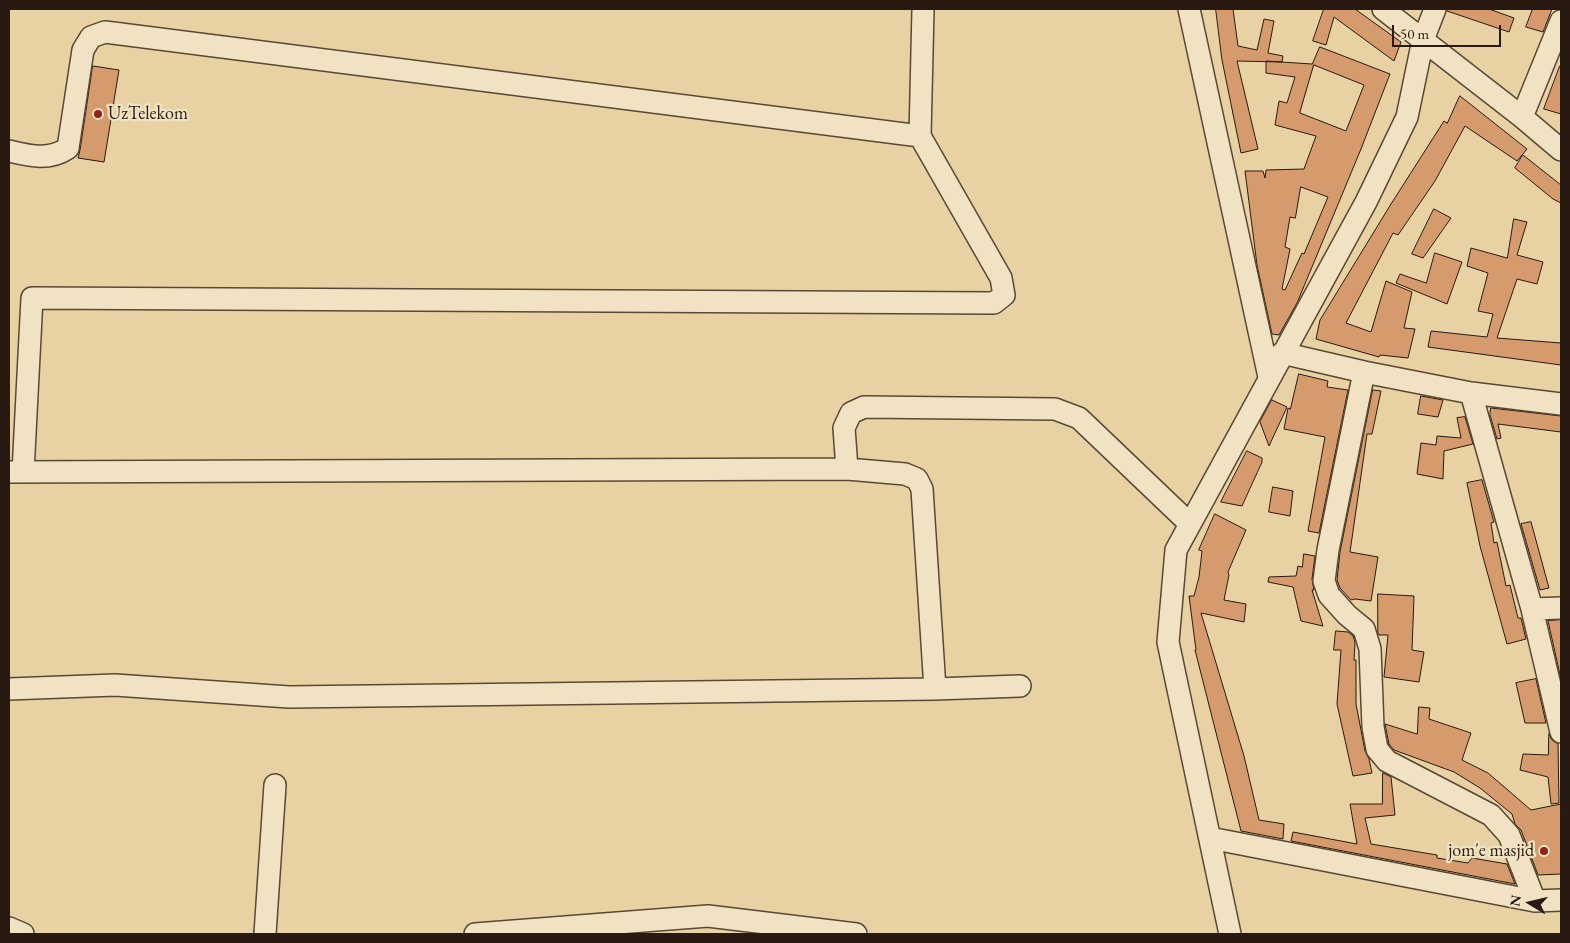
<!DOCTYPE html>
<style>
body{margin:0}
#map{position:relative;width:1570px;height:943px;overflow:hidden;background:#e8d2a3;font-family:"EB Garamond",serif}
canvas{display:block}
.frame{position:absolute;inset:0;border:10px solid #281a10;pointer-events:none}
.north{position:absolute;left:1505px;top:878px;width:50px;height:50px;-webkit-text-stroke:4px #f0e2c3;paint-order:stroke;rotate:279deg;font-size:14px;font-weight:700;line-height:20px;text-align:center;color:#281a10}
.north::after{content:'';display:block;margin:auto;width:18px;height:22px;background:#281a10;clip-path:polygon(50% 0,100% 100%,50% 72%,0 100%)}
.scale{position:absolute;left:1392px;top:25px;width:109px;height:22px;box-sizing:border-box;border:2px solid #281a10;border-top:0;padding-left:6px;font-size:15px;line-height:18px;white-space:nowrap;color:#281a10;-webkit-text-stroke:4px #f0e2c3;paint-order:stroke}
</style>
<div id="map">
<canvas width="1570" height="943"></canvas>
<div class="frame"></div>
<div class="north">N</div>
<div class="scale">50 m</div>
</div>
<script>
const ctx = document.querySelector('canvas').getContext('2d');
ctx.lineJoin = 'round';
function fill(path, color) { ctx.fillStyle = color; ctx.fill(path, 'evenodd'); }
function strokePath(path, color, width, dash) { ctx.strokeStyle = color; ctx.lineWidth = width; ctx.lineCap = dash ? 'butt' : 'round'; ctx.setLineDash(dash || []); ctx.stroke(path); }
function label(font, color, halo, rows, align = 'center') {
  ctx.font = font + ' "EB Garamond",serif'; ctx.lineWidth = 4.5; ctx.setLineDash([]); ctx.textBaseline = 'middle'; ctx.strokeStyle = halo; ctx.fillStyle = color; for (const [text, x, y, turn = 0] of rows) {
    ctx.save(); ctx.translate(x, y); ctx.rotate((+turn || 0) * Math.PI / 180); ctx.textAlign = isNaN(turn) ? turn : align; if (halo) ctx.strokeText(text, 0, 0); ctx.fillText(text, 0, 0); ctx.restore();
  }
}
const building = new Path2D(`
 M1216,9H1233L1238,46L1257,50L1264,19L1274,21L1268,53L1283,56L1282,62L1237,61L1258,149L1241,153L1222,60Z
 M1324,9H1355L1401,42L1394,61L1334,17L1326,45L1313,41Z
 M1448,9H1489L1514,18L1509,32L1447,11Z
 M1533,9H1552L1543,32L1526,27Z
 M1320,47L1390,74L1361,149L1297,303L1279,335L1272,334L1257,265L1245,171H1263L1265,178L1266,170L1304,169L1316,136L1275,125L1279,101L1287,103L1295,77L1266,73V61L1312,64ZM1314,65L1364,85L1346,131L1300,113ZM1301,187L1328,197L1304,254L1302,253L1285,290L1282,289L1290,249L1285,247L1290,217L1295,218Z
 M93,66L119,70L104,162L78,158L80,150Z
 M1560,66H1561V114L1544,109Z
 M1460,96L1527,149L1517,161L1465,126L1435,181L1398,235L1393,233L1346,323L1371,332L1386,281L1412,292L1404,328L1415,329L1408,358L1380,355L1379,357L1316,339L1320,320L1391,204L1444,121L1447,123Z
 M1523,155L1561,185V203L1553,199L1515,168Z
 M1434,209L1451,218L1423,258L1412,254Z
 M1514,219L1527,222L1517,255L1543,262L1537,284L1517,279L1497,338L1561,343V365L1428,347L1431,331L1487,337L1493,314L1478,311L1488,273L1467,266L1471,248L1507,258Z
 M1435,253L1462,262L1447,304L1396,283L1400,274L1426,283Z
 M1299,374L1328,381L1327,387L1348,390L1319,533L1308,531L1325,437L1284,429L1288,408L1290,409Z
 M1373,390L1381,391L1372,434H1367L1350,552L1378,557L1371,601L1355,599L1351,600L1340,588L1337,580L1340,552Z
 M1421,396L1443,400L1438,417L1418,414Z
 M1272,400L1287,407L1269,446L1260,422Z
 M1491,408L1561,416V432L1498,424L1501,438L1497,439L1490,415Z
 M1465,417L1473,444L1444,451L1443,479L1417,474L1421,443L1436,445L1437,436L1461,438L1457,418Z
 M1247,451L1262,458V462L1242,506L1221,502Z
 M1482,480L1494,522L1491,523L1494,543L1497,542L1506,586L1510,585L1518,618H1521L1526,639L1507,644L1480,546L1467,483Z
 M1273,487L1293,491L1290,516L1269,512Z
 M1215,514L1246,530L1228,572L1229,575L1224,600L1246,604L1244,622L1201,613L1244,756L1259,820L1284,824L1283,839L1241,831L1195,650H1196L1189,596H1194L1199,577L1202,551L1199,550Z
 M1531,522L1549,588L1540,590L1521,524Z
 M1304,554L1315,556L1312,579L1314,590H1312L1323,626L1301,621L1293,587L1268,582L1269,577L1296,576L1298,566L1302,567Z
 M1378,594L1414,596L1412,650L1424,652L1419,682L1384,677L1388,635H1379L1378,633Z
 M1561,620V679L1548,621Z
 M1336,631L1348,632L1353,636L1355,642L1354,660H1356V704L1365,751L1369,759L1372,773L1353,776L1337,704L1341,650H1334Z
 M1536,679L1546,723H1525L1516,683Z
 M1419,707L1430,708L1429,719L1471,733L1462,760L1488,773L1531,810L1561,804V874L1538,875L1521,830L1515,824L1512,814L1480,788L1454,772L1394,750L1389,744L1385,724L1417,734Z
 M1549,734L1552,740L1558,744L1559,803L1551,804L1548,777L1520,770L1523,754L1548,755Z
 M1383,773L1391,777L1395,815L1365,818L1371,844L1437,855V858L1468,863L1472,858L1507,864L1515,884L1291,841L1293,832L1357,844L1350,804H1382Z`);
const minor = new Path2D(`
 M1189,9L1269,377
 M1383,9L1522,117L1561,150
 M1522,117L1561,21
 M9,151C30,156 49,161 68,148L83,50L91,37L105,32L920,136
 M1282,353L1364,372L1471,393L1561,404
 M1364,372L1328,550L1324,581L1329,595L1347,615L1364,629L1370,649L1373,727L1377,749L1387,761L1491,815L1509,835L1535,901
 M1471,393L1532,609L1561,732
 M847,469L844,428L851,413L864,407L1055,409L1079,418L1190,524
 M9,472L847,469L905,474L917,479L922,489L935,689
 M23,472L32,298L994,303L1004,295L1001,278L920,136L923,9
 M1532,609L1561,608
 M9,689L115,685L289,697L935,689L1020,686
 M1210,838L1535,901L1561,900
 M9,928L23,934
 M265,934L275,785
 M475,934L708,916L856,934
 M1230,934L1168,642L1176,550L1366,202L1407,117L1423,40L1435,9`);
const markers = [
 [98,114,5,"#8f2418"],
 [1544,851,5,"#8f2418"]
];
const poiNames = [
 ["UzTelekom",108,114],
 ["jom'e masjid",1534,851,"right"]
];
fill(building, '#d69b6d');
strokePath(building, '#281a10', 1);
strokePath(minor, '#584835', 24);
strokePath(minor, '#f0e2c3', 21);
for (const [x, y, r, color] of markers) { const dot = new Path2D(); dot.arc(x, y, r, 0, 2 * Math.PI); ctx.fillStyle = color; ctx.fill(dot); strokePath(dot, '#f0e2c3', 2); }
label('18px', '#281a10', '#f0e2c3', poiNames, 'left');
</script>
